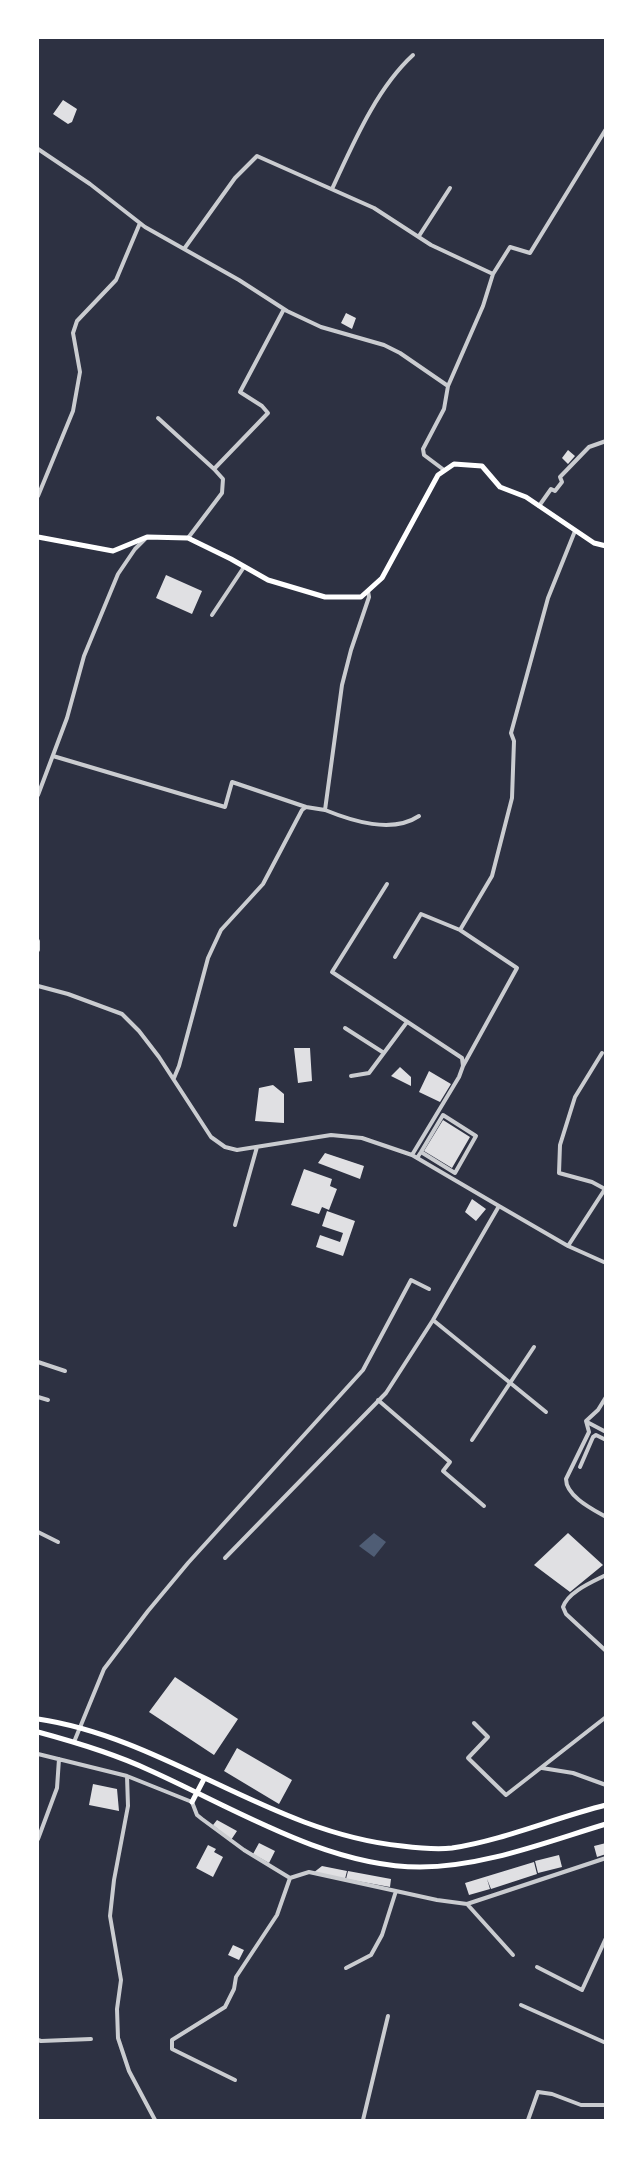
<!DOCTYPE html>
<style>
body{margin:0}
#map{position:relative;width:643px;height:2158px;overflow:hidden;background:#2d3142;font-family:"IBM Plex Serif",serif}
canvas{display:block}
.frame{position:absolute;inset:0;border:39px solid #fff;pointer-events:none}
</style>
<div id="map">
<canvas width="643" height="2158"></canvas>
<div class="frame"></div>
</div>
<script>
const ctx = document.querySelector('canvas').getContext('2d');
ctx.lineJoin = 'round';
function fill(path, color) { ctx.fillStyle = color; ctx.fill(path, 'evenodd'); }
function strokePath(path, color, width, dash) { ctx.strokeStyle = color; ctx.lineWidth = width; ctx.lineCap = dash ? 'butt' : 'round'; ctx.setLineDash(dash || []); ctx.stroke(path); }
const water = new Path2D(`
 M374,1533L386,1542L374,1557L359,1546Z`);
const building = new Path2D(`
 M63,100L77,109L72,122L68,124L53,114Z
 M346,313L356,318L352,329L341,323Z
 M568,450L575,456L568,464L562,458Z
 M166,575L202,591L192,614L156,598Z
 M294,1048H310L312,1081L298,1083Z
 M400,1067L411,1077V1086L391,1076Z
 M429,1071L451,1084L440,1102L419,1092Z
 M273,1085L284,1094V1123L255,1121L259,1088Z
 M443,1120L470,1137L452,1168L424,1151Z
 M325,1153L364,1166L360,1179L318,1163Z
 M304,1169L332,1179L330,1186L337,1189L329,1210L322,1207L319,1214L291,1205Z
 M472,1199L486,1209L476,1221L465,1212Z
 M327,1211L355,1221L343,1256L316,1247L320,1235L340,1242L343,1233L322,1226Z
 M568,1533L603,1565L570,1592L534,1565Z
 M175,1677L238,1719L214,1755L149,1712Z
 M237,1748L292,1780L279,1804L224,1771Z
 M93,1784L117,1789L119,1811L89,1805Z
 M217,1820L237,1831L231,1840L213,1825Z
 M259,1843L275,1851L269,1863L253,1854Z
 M606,1843V1854L597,1857L594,1846Z
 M208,1845L216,1849L214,1852L223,1857L213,1877L196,1868Z
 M559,1855L562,1867L538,1873L535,1861Z
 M534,1862L537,1874L491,1889L487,1879L490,1889L469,1895L465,1883Z
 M322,1866L347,1871L345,1879L313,1873Z
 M348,1871L391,1879L390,1887L346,1879Z
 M233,1945L244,1950L239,1960L228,1955Z`);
const minor = new Path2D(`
 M38,149L90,184L145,227L239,280L287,311L321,327L384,345L400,353L448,386L444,409L423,449L424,455L444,470
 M332,189C353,144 376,89 413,55
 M419,236L450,188
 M184,249L235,178L257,156L374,208L431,245L493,274
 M448,386L483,306L493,274L510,247L530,253L606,129
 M158,418L214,469
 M38,496L73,411L80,372L73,333L77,321L116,280L140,223
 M539,506L551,489L555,491L562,482L560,477L589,447L606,441
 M188,538L222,493L223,479L214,469L268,413L262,406L240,392L284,309
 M212,615L244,567
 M53,756L225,807L232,782L306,807
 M38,795L67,718L84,656L118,574L135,549L146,538
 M325,810C352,821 392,834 419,816
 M387,884L332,972L462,1058L463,1066L459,1077L412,1155
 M38,941V950
 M395,957L421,914L460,930
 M38,986L68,994L122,1014L139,1031L159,1057L211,1137L225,1147L237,1150L331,1135L362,1138L412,1155L499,1206L433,1320L386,1393L225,1558
 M345,1028L384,1053
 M463,1066L517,968L460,930L492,876L512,798L514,741L511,733L548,598L575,531
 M351,1076L369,1073L407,1022
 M174,1078L179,1066L208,958L221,930L263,884L302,810L306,807L325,810L342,685L351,650L369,597L368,591
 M417,1158L421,1152L443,1115L476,1136L455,1173L421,1152
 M499,1206L568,1246L606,1263
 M235,1225L257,1147
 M568,1246L605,1189L592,1182L559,1173L560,1145L575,1097L602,1053
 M433,1320L546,1412
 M38,1362L65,1371
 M38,1397L48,1400
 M606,1397L598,1410L586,1421L589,1432L566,1479C566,1496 592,1509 606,1517
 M378,1400L450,1462L443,1471L484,1506
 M587,1422L606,1432
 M472,1440L534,1347
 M580,1467L593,1437L596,1435L606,1440
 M38,1532L58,1542
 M606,1575C592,1582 568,1592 563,1607L566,1614L606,1651
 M474,1723L488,1737L468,1758L506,1795L606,1717
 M74,1742L104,1669L148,1611L188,1563L363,1370L411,1280L429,1289
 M38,1754L127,1776L192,1802L197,1815L202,1819L244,1850L290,1878L309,1872L437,1900L467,1904L606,1858
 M542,1768L573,1773L606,1785
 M127,1776L128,1806L114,1880L110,1916L121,1980L117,2009L118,2038L129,2071L155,2120
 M38,1839L57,1788L59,1759
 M467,1904L513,1955
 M537,1967L582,1990L606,1938
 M346,1968L371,1955L382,1935L396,1891
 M521,2005L606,2043
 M38,2040L41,2041L91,2039
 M235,2080L172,2049V2040L225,2007L234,1989L236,1977L277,1915L290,1878
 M363,2120L388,2016
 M528,2120L538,2092L552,2094L581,2105H606`);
const secondary = new Path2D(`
 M38,537L113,551L147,537L188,538L231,559L268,580L325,597H361L382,578L438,475L454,464L482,466L500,487L526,497L594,543L606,546`);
const primary = new Path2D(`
 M38,1719C166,1738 271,1833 402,1846C418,1848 436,1850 452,1848C504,1840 554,1818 606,1805
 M38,1732C75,1742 113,1753 149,1770C232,1807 327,1867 420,1867C483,1867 546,1842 606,1824
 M192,1802L204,1779`);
fill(water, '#4f5d75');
fill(building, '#e0e0e3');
strokePath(minor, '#caccd0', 4);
strokePath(secondary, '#fff', 5);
strokePath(primary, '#fff', 5);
</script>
